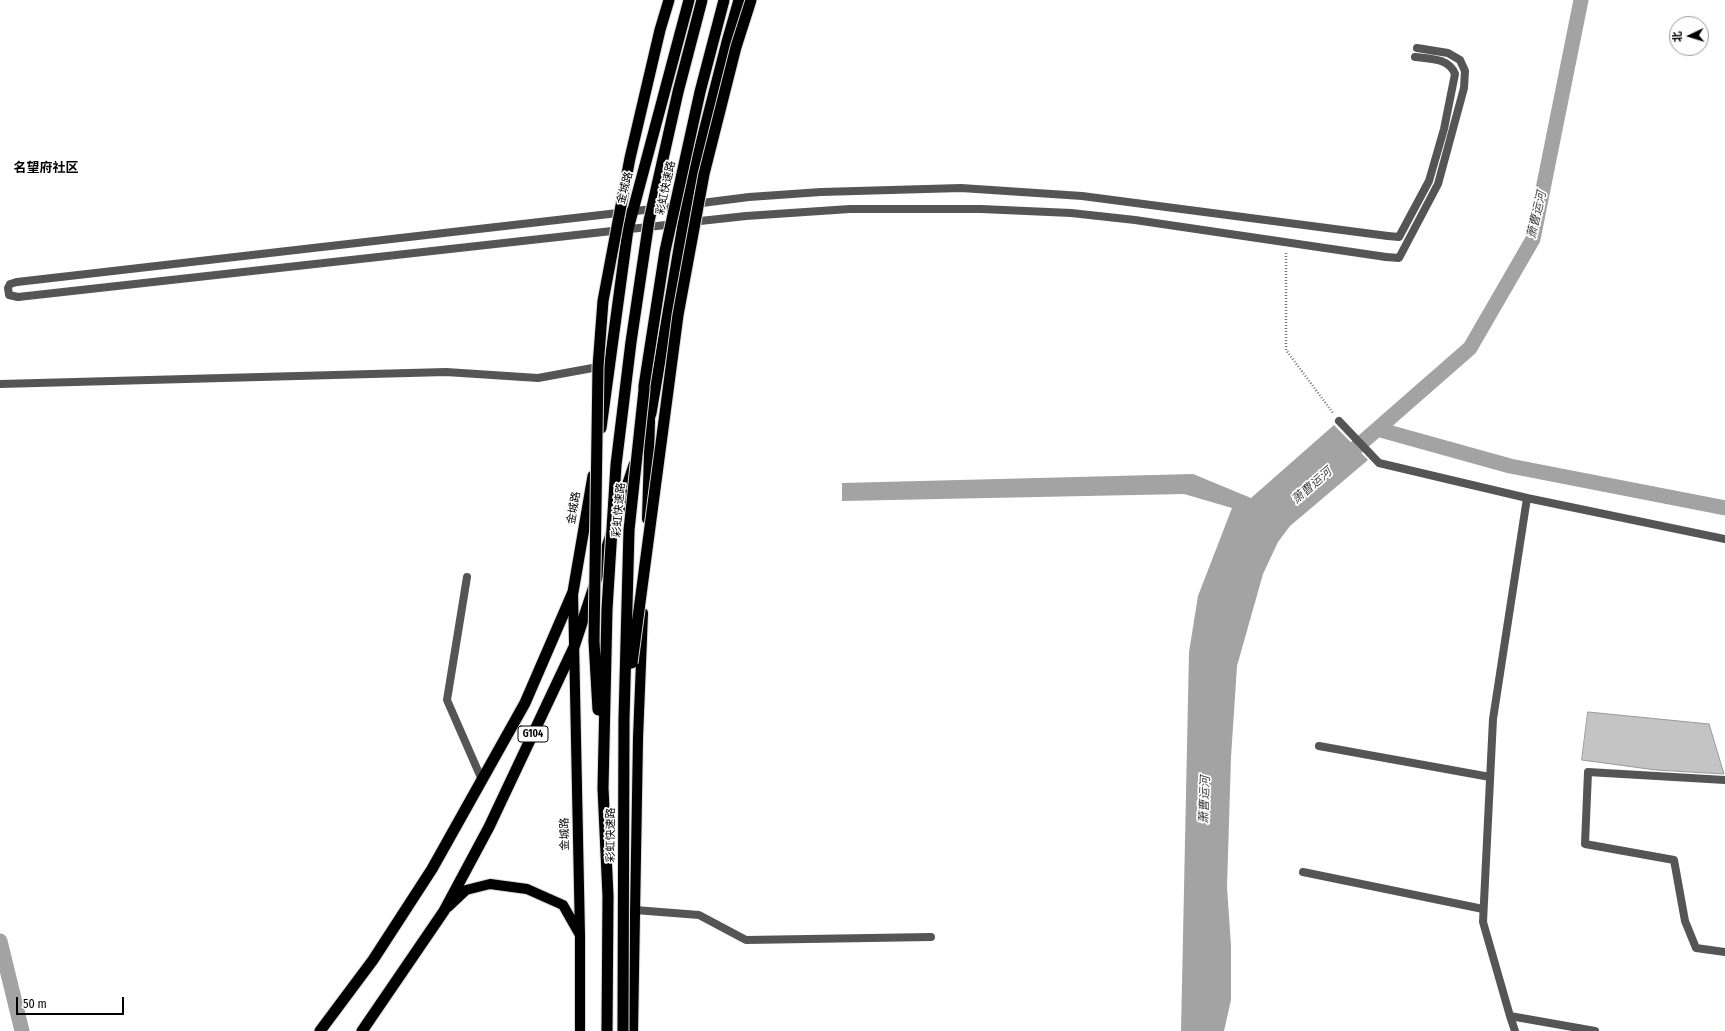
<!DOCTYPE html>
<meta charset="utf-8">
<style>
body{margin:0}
#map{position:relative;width:1725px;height:1031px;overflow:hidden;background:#fff;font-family:"Fira Sans Condensed","Noto Sans SC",sans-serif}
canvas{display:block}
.north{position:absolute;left:1669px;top:16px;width:40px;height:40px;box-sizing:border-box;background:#fff;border:1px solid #999;border-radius:50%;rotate:266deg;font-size:11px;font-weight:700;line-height:16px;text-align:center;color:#000}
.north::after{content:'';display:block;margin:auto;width:14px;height:18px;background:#000;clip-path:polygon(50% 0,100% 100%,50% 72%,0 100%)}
.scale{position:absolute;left:16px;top:997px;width:108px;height:18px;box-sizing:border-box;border:2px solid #000;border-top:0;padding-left:5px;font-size:12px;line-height:14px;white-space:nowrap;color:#000;-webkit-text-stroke:3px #fff;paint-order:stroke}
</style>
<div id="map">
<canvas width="1725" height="1031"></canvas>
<div class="north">北</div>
<div class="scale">50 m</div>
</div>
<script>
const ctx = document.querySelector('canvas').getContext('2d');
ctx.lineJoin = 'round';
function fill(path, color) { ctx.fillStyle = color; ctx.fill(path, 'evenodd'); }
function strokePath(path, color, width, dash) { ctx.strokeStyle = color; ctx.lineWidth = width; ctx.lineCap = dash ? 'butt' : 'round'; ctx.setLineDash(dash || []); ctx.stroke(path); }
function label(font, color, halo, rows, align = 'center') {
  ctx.font = font + ' "Fira Sans Condensed","Noto Sans SC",sans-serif'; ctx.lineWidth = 3.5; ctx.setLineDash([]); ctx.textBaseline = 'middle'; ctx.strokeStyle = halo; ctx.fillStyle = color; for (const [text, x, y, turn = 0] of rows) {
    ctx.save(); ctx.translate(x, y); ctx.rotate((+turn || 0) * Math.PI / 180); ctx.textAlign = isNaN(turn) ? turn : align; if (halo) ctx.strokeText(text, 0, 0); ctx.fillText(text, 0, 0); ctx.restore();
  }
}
const water = new Path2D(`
 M1334,425L1368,460L1290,526L1278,542L1263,574L1237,666L1231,757L1227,887L1231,946V1000L1224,1031H1181L1189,652L1198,596L1232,508L1184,494L842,501V483L1193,474L1251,498Z`);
const canal = new Path2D(`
 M1377,429L1510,466L1725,508
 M1342,460L1470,348L1533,239L1581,0
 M0,941L22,1031`);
const building = new Path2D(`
 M1588,712L1709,724L1724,774L1656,770L1582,760Z`);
const path = new Path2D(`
 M1286,253V350L1333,413`);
const minor = new Path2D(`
 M1388,236L1399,237L1429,181L1444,129L1455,74C1449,58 1430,59 1415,57
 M1386,257L1399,258L1438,184L1464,88L1465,71L1460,60L1448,53L1417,48
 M17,282L10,284L8,288L9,295L18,297
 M0,384L446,372L538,378L598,367
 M467,577L447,700L482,780
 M1319,746L1490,777
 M1725,780L1588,772L1585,844L1674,860L1685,921L1696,948L1725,952
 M1303,872L1483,909
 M635,910L699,915L746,940L931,937`);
const tertiary = new Path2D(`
 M694,204L749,197L821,192L961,188L1082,196L1388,236
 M691,222L746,216L850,209H981L1071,213L1135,220L1386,257
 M17,282L679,206
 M18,297L675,224
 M1339,421L1379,463L1527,498L1725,539
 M1527,498L1493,719L1483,922L1510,1016L1595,1031
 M1510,1016L1515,1031`);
const primary = new Path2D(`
 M647,519L650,421
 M573,592L580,936V1031
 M448,907L466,890L490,884L527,889L563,905L580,935
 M633,1031L638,738L643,613`);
const trunk = new Path2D(`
 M601,428L628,229L689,0
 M641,443L651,413L689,190L727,42L739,0
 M320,1031L373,960L432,869L525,703L573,592L593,476
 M362,1031L444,911L489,827L574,647L634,465`);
const trunkBridge = new Path2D(`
 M632,663L678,315L704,174L736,47L751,0
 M598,710L594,641L598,367L603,301L630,158L660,30L669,0
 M607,1031L608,896L603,788L607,609L616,465L631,342L649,221L678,92L702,0
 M623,1031L624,719L629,530L644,390V386L665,251L700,92L724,0`);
const shields = [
 [533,734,30]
];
const shieldNames = [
 ["G104",533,734]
];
const streetNames = [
 ["金城路",625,188,-75],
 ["彩虹快速路",666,188,-78],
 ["金城路",574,508,-80],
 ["彩虹快速路",619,510,-85],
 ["金城路",565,834,-91],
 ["彩虹快速路",611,835,-90]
];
const waterNames = [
 ["萧曹运河",1537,215,-77],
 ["萧曹运河",1312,486,-41],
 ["萧曹运河",1205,800,-88]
];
const quarterNames = [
 ["名望府社区",46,168]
];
fill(water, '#a3a3a3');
strokePath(canal, '#a3a3a3', 15);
fill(building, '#c4c4c4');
strokePath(building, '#999', 1);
strokePath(primary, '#dbdbdb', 12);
strokePath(trunk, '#dbdbdb', 13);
strokePath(path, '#777', 2.5, [1, 2]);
strokePath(minor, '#555', 8);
strokePath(tertiary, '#555', 8);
strokePath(primary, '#000', 10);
strokePath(trunk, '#000', 11);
strokePath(trunkBridge, '#dbdbdb', 13, []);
strokePath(trunkBridge, '#000', 11);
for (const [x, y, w] of shields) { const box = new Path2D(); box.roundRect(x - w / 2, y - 8, w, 16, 3); ctx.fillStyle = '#fff'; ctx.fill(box); strokePath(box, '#000', 1); }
label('bold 10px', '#000', null, shieldNames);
label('11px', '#000', '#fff', streetNames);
label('italic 12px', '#444', '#fff', waterNames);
label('bold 13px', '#000', '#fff', quarterNames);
</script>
